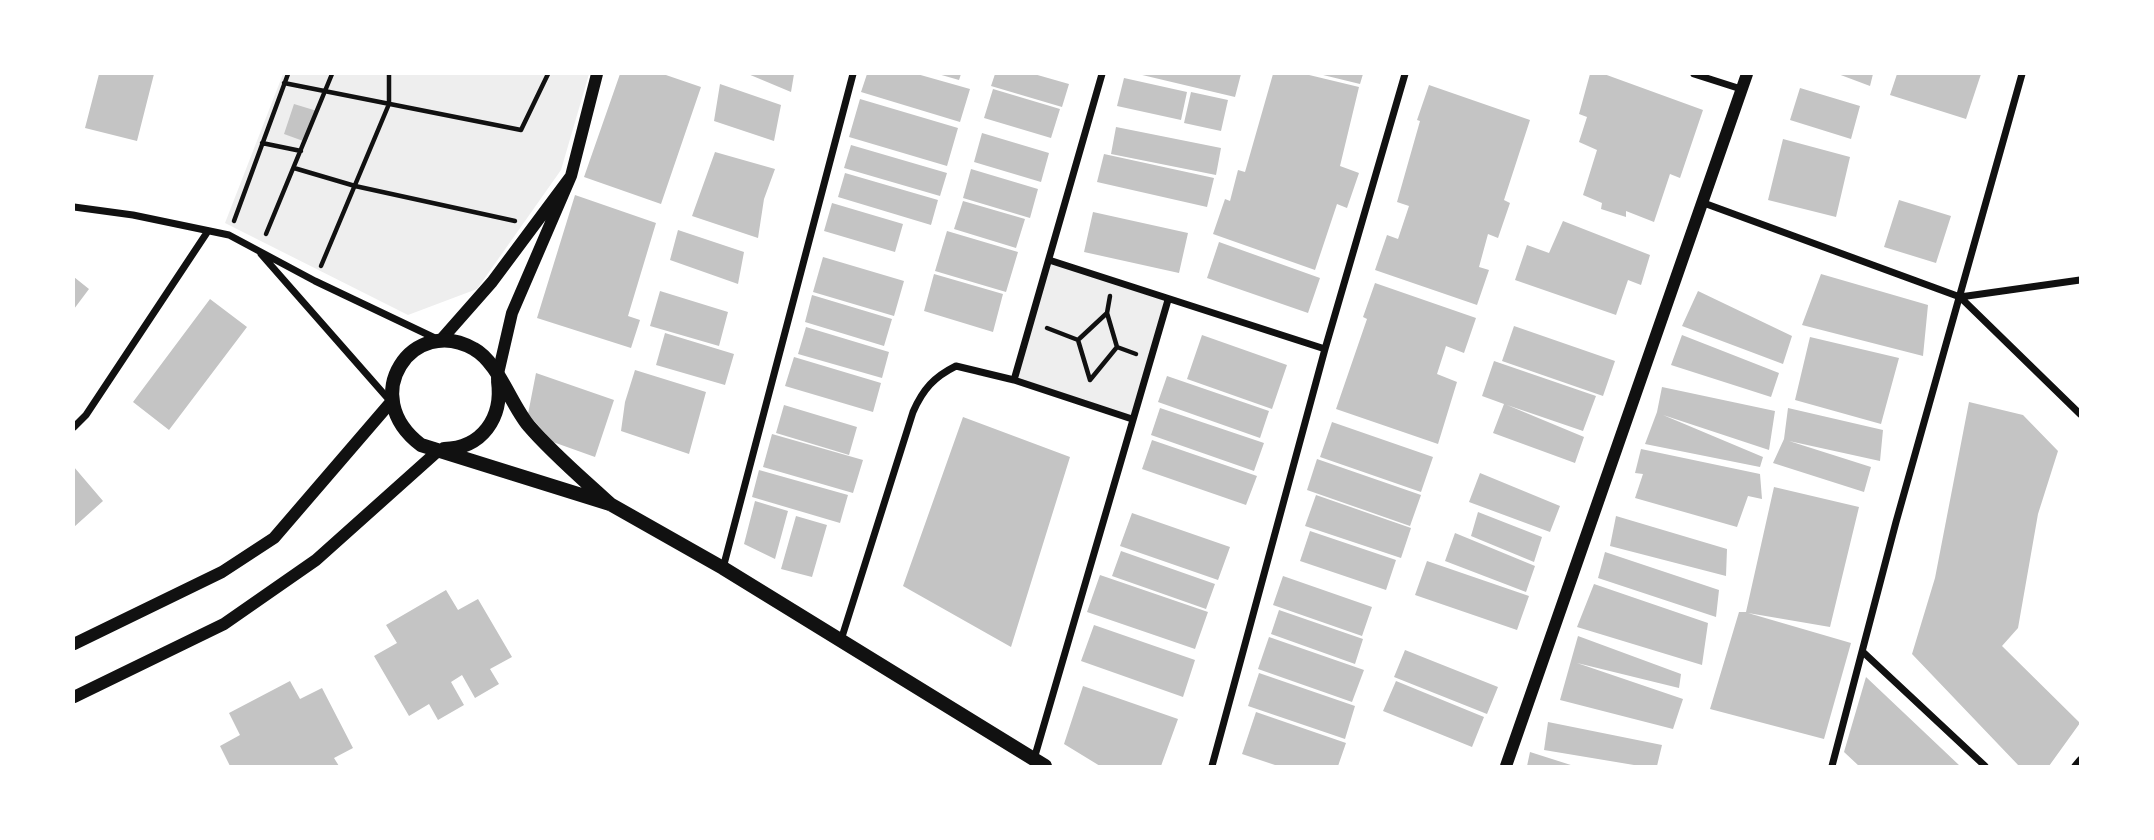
<!DOCTYPE html>
<style>
body{margin:0}
#map{position:relative;width:2154px;height:840px;overflow:hidden;background:#fff;font-family:Jost,sans-serif}
canvas{display:block}
.frame{position:absolute;inset:0;border:75px solid #fff;pointer-events:none}
</style>
<div id="map">
<canvas width="2154" height="840"></canvas>
<div class="frame"></div>
</div>
<script>
const ctx = document.querySelector('canvas').getContext('2d');
ctx.lineJoin = 'round';
function fill(path, color) { ctx.fillStyle = color; ctx.fill(path, 'evenodd'); }
function strokePath(path, color, width, dash) { ctx.strokeStyle = color; ctx.lineWidth = width; ctx.lineCap = dash ? 'butt' : 'round'; ctx.setLineDash(dash || []); ctx.stroke(path); }
const green = new Path2D(`
 M283,74H589L561,170L477,289L408,315L225,223Z
 M1049,260L1168,300L1132,419L1014,380Z`);
const building = new Path2D(`
 M99,74H154L137,141L85,128Z
 M620,74H663L701,87L661,204L584,177Z
 M748,74H794L791,92Z
 M867,74H917L970,89L960,122L861,92Z
 M938,74H961L959,80Z
 M995,74H1034L1069,84L1062,107L991,86Z
 M1138,74H1241L1235,97Z
 M1273,74H1305L1359,87L1340,166L1359,173L1347,208L1337,204L1315,270L1213,234L1225,199L1230,201L1238,170L1245,172Z
 M1319,74H1363L1360,84Z
 M1590,74H1604L1703,110L1680,178L1670,174L1654,222L1626,211V217L1601,209L1602,203L1583,195L1597,150L1579,142L1587,117L1579,114Z
 M1838,74H1873L1870,86Z
 M1897,74H1981L1966,119L1890,95Z
 M1124,78L1187,92L1181,120L1117,106Z
 M720,84L781,105L774,141L714,121Z
 M1429,85L1530,120L1504,200L1510,203L1498,238L1488,234L1479,267L1489,270L1477,305L1375,270L1387,235L1398,239L1409,206L1397,202L1420,121L1417,120Z
 M1800,88L1860,106L1851,139L1790,120Z
 M993,89L1060,109L1051,138L984,118Z
 M1191,92L1228,100L1221,131L1184,123Z
 M860,99L958,128L947,166L849,137Z
 M294,104L317,111L306,142L284,134Z
 M1116,127L1221,148L1216,175L1111,154Z
 M982,133L1049,153L1041,182L974,162Z
 M1783,139L1850,157L1836,217L1768,200Z
 M851,145L947,173L940,196L844,168Z
 M715,152L775,169L764,199L758,238L692,216Z
 M1104,154L1214,178L1207,207L1097,182Z
 M971,169L1038,189L1030,218L963,198Z
 M845,173L938,200L931,225L838,197Z
 M575,195L656,223L628,316L640,320L631,348L537,318Z
 M1899,200L1951,216L1936,263L1884,247Z
 M963,201L1025,219L1016,248L954,229Z
 M832,203L903,224L895,252L824,231Z
 M1093,212L1188,233L1179,273L1084,252Z
 M1563,221L1650,255L1641,285L1628,280L1616,315L1515,280L1527,245L1549,253Z
 M678,230L744,252L738,284L670,260Z
 M947,231L1018,252L1006,292L935,271Z
 M1219,242L1320,278L1308,313L1207,278Z
 M823,257L904,281L894,316L813,292Z
 M934,274L1003,294L993,332L924,311Z
 M1821,274L1928,305L1923,356L1802,325Z
 M74,277L89,289L74,309Z
 M1375,283L1476,318L1464,353L1446,346L1437,374L1457,382L1438,444L1336,409L1367,319L1363,317Z
 M660,291L728,312L719,346L650,326Z
 M1698,291L1792,336L1783,364L1682,326Z
 M812,295L892,319L884,346L805,322Z
 M210,299L247,327L169,430L133,402Z
 M1514,326L1615,361L1603,396L1502,361Z
 M806,327L889,352L882,378L798,354Z
 M665,333L734,354L725,385L656,365Z
 M1202,335L1287,365L1272,409L1187,379Z
 M1682,335L1779,373L1771,397L1671,365Z
 M1810,337L1899,358L1881,424L1795,400Z
 M794,357L881,383L873,412L785,386Z
 M1494,361L1596,396L1583,431L1507,405L1584,437L1575,463L1493,433L1504,404L1482,396Z
 M635,370L706,392L689,454L621,431L625,402Z
 M536,373L614,400L595,457L553,442L528,414Z
 M1167,376L1269,411L1260,438L1158,402Z
 M1662,387L1775,411L1769,450L1663,415L1763,457L1760,467L1645,444L1657,412Z
 M1969,402L2023,415L2058,451L2038,514L2018,628L2002,646L2080,723L2049,766H2019L1912,654L1935,578Z
 M784,405L857,427L849,455L776,433Z
 M1160,408L1264,443L1254,471L1151,435Z
 M1788,408L1883,430L1880,461L1789,441L1871,467L1864,492L1773,463L1784,439Z
 M963,417L1070,457L1011,647L903,586Z
 M1332,422L1433,457L1421,492L1320,457Z
 M772,434L863,460L853,493L763,467Z
 M1152,440L1257,476L1246,505L1142,469Z
 M1641,449L1760,474L1762,499L1748,496L1737,527L1635,498L1643,474L1635,473Z
 M1317,459L1421,495L1410,526L1307,490Z
 M74,467L103,501L74,527Z
 M759,470L848,495L840,523L752,497Z
 M1480,473L1560,506L1550,532L1469,502Z
 M1774,487L1859,507L1830,627L1748,613L1851,643L1824,739L1710,709L1739,612H1746Z
 M1316,495L1411,528L1401,558L1305,526Z
 M755,501L788,511L775,559L744,544Z
 M1478,512L1542,537L1534,562L1471,536Z
 M1132,513L1230,547L1218,580L1120,546Z
 M796,516L827,525L812,577L781,569Z
 M1616,516L1727,549L1726,576L1610,546Z
 M1310,531L1396,560L1386,590L1300,561Z
 M1455,533L1535,566L1526,592L1445,561Z
 M1121,551L1215,584L1206,609L1112,576Z
 M1605,552L1719,590L1716,617L1598,578Z
 M1427,561L1529,596L1517,630L1415,595Z
 M1100,575L1208,612L1195,649L1087,612Z
 M1283,576L1372,607L1362,636L1273,605Z
 M1594,584L1708,623L1702,665L1577,627Z
 M446,590L458,610L478,599L512,657L490,669L499,684L475,698L462,675L451,682L464,705L438,720L429,704L409,716L374,656L397,643L386,625Z
 M1279,610L1363,639L1355,664L1271,634Z
 M1094,625L1195,660L1183,697L1081,661Z
 M1578,636L1681,674L1679,688L1577,663L1683,699L1673,729L1560,700Z
 M1269,637L1364,670L1352,702L1258,669Z
 M1405,650L1498,687L1487,714L1394,677Z
 M1259,673L1355,706L1345,739L1248,706Z
 M1866,677L1960,766H1859L1844,752Z
 M290,681L300,699L322,688L353,748L334,758L339,766H230L220,746L240,735L229,713Z
 M1396,681L1484,717L1472,747L1383,711Z
 M1083,686L1178,719L1161,766H1100L1064,744Z
 M1256,712L1346,743L1338,766H1278L1242,754Z
 M1548,722L1662,745L1657,766H1640L1544,750Z
 M1530,752L1574,766H1527Z`);
const path = new Path2D(`
 M284,83L521,130L548,74
 M262,143L301,151
 M294,168L355,186L515,221
 M234,221L288,74
 M266,234L332,74
 M321,266L389,104V74
 M1107,313L1078,340L1090,380L1117,347L1107,313L1110,296
 M1047,328L1078,340
 M1117,347L1136,354`);
const minor = new Path2D(`
 M1694,74L1741,89
 M1701,202L1960,297L2080,414
 M74,207L133,215L229,235L315,281L437,339
 M261,254L391,402
 M1049,260L1325,349
 M1960,297L2080,280
 M1014,380L1102,74
 M74,427L86,415L208,231
 M723,568L853,74
 M841,640L913,412C923,389 934,377 956,366L1014,380L1132,419
 M1863,652L1985,766
 M1034,759L1168,300
 M1212,766L1325,349L1405,74
 M1832,766L1896,522L2022,74
 M2075,766L2080,760`);
const tertiary = new Path2D(`
 M571,176L597,74
 M440,341L492,282L571,176L512,313L497,378
 M74,644L222,572L274,538L391,402
 M74,697L224,624L316,560L439,450
 M1506,766L1747,74`);
const secondary = new Path2D(`
 M444,449C482,448 503,418 498,381
 M610,504C583,479 553,454 529,426C511,405 498,362 474,349C413,314 356,396 421,445L610,504L723,568L1045,766`);
fill(green, '#eee');
fill(building, '#c4c4c4');
strokePath(path, '#111', 4.5);
strokePath(minor, '#111', 7);
strokePath(tertiary, '#111', 12);
strokePath(secondary, '#111', 14);
</script>
